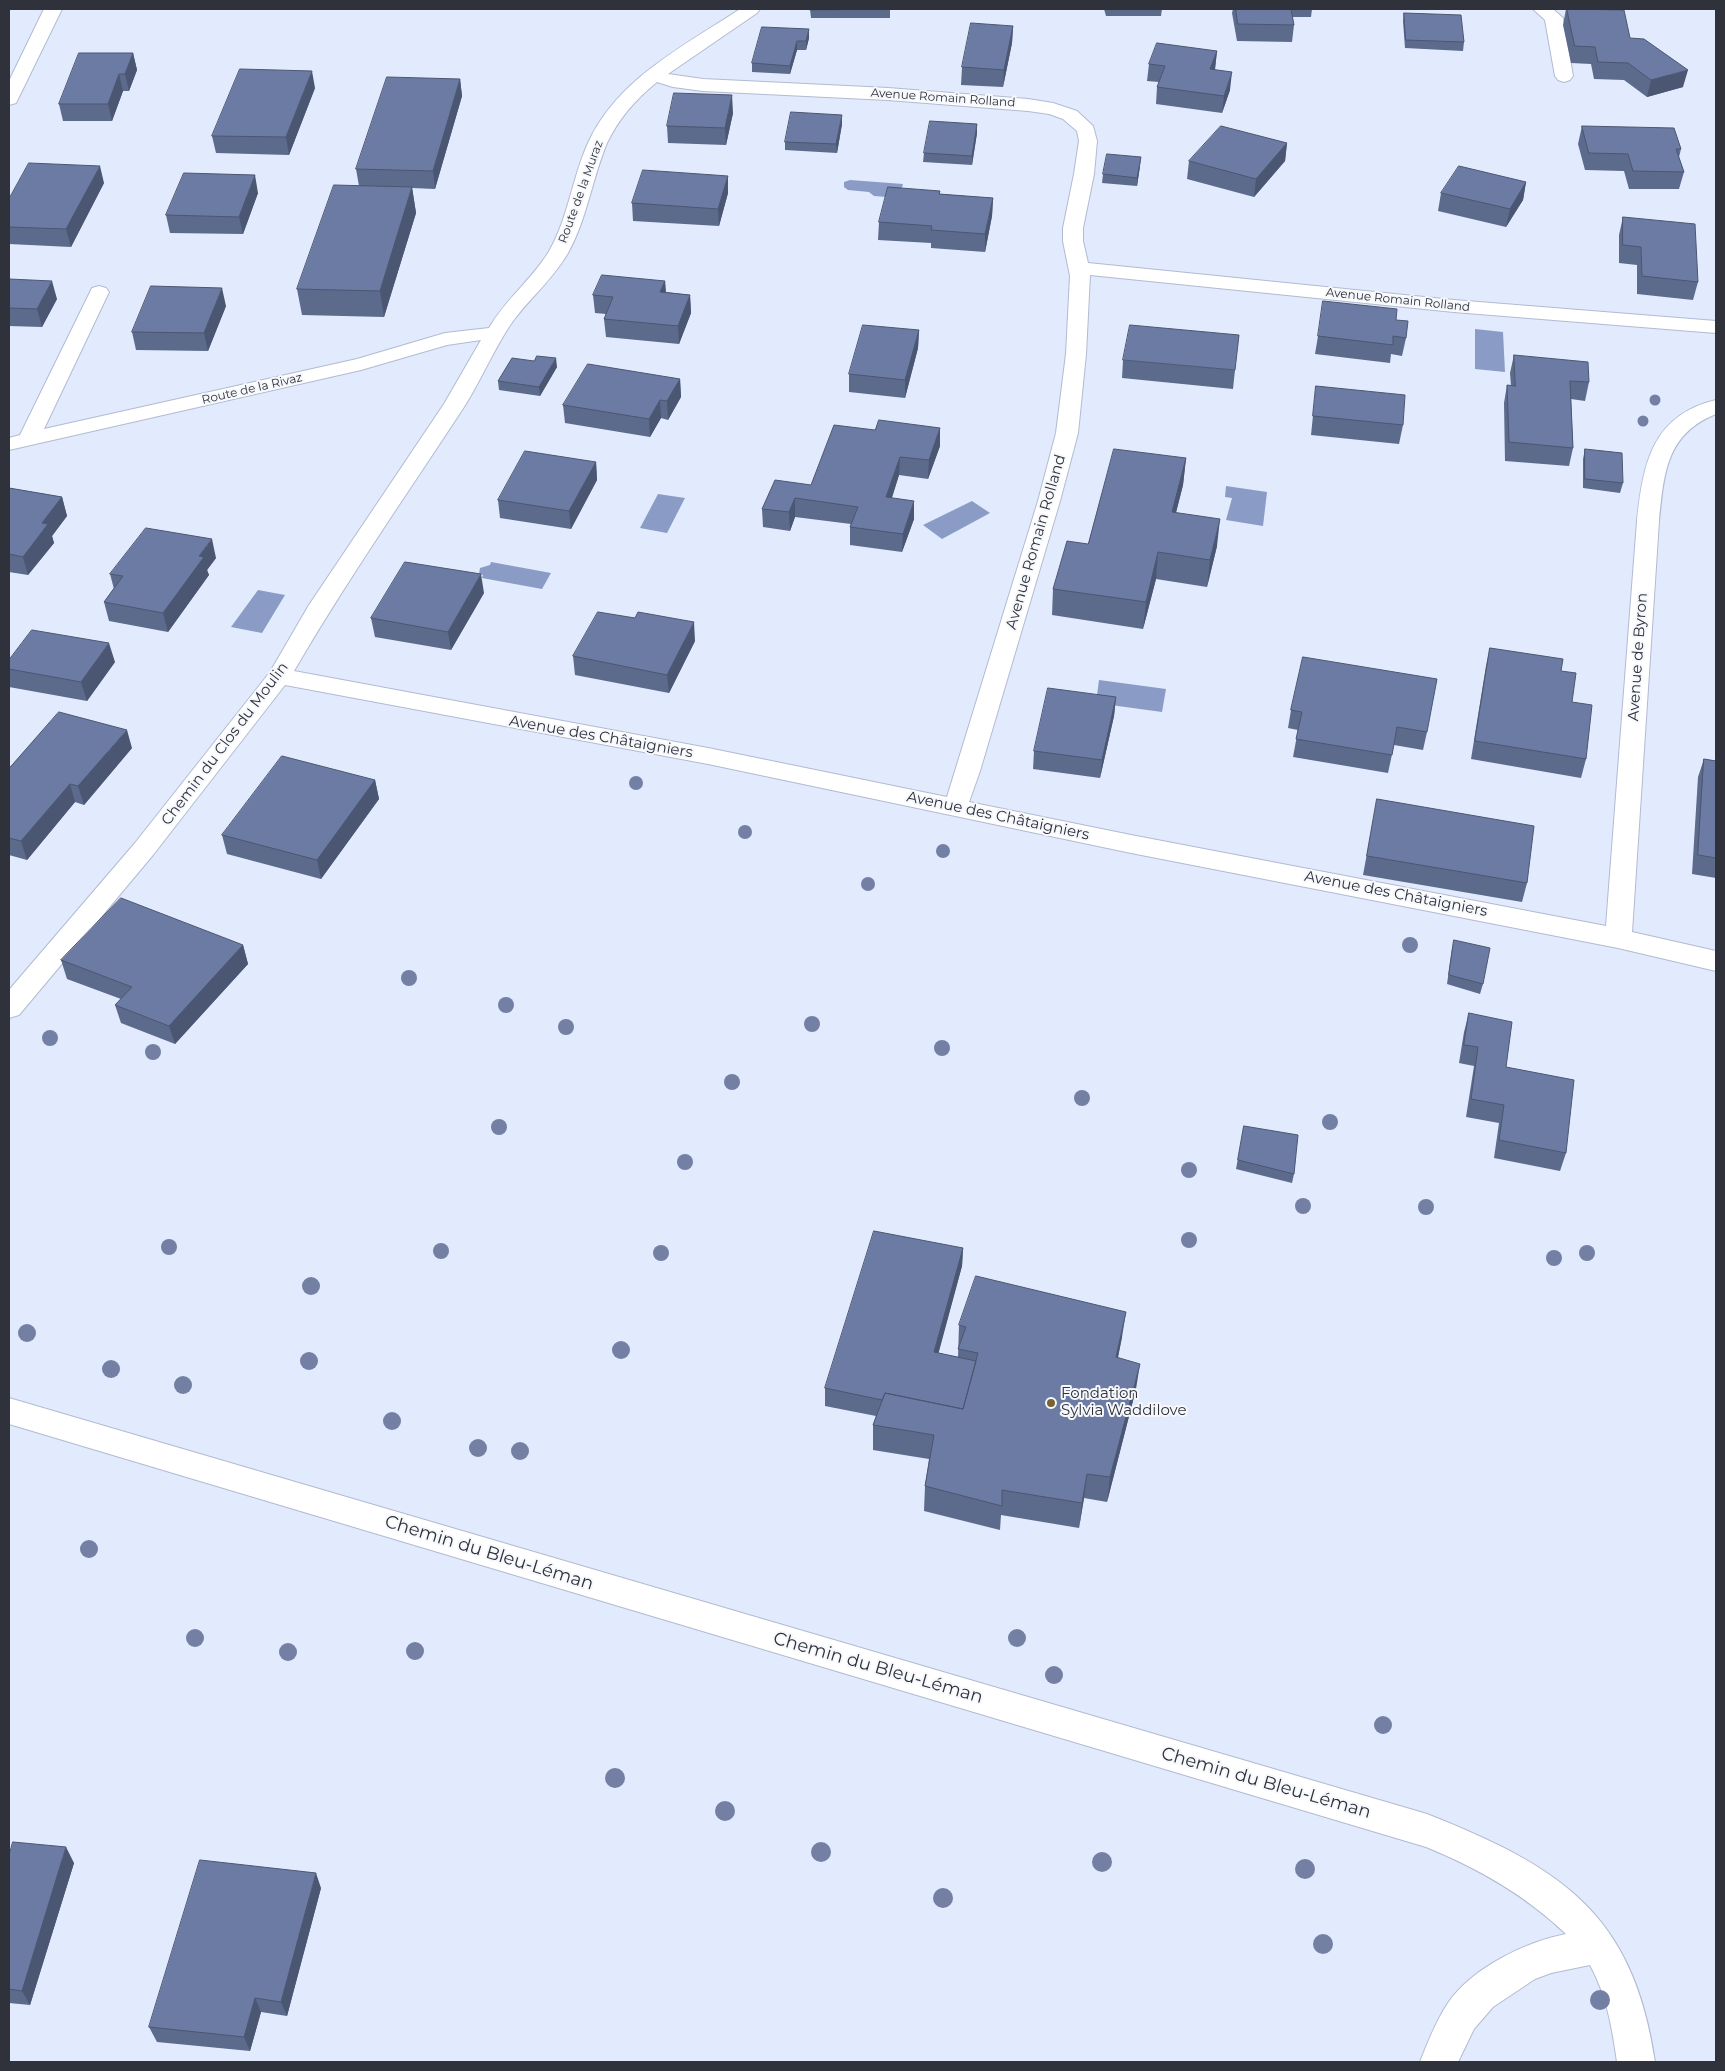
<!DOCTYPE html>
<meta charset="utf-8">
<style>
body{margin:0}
#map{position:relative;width:1725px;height:2071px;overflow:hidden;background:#e2eafd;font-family:Montserrat,sans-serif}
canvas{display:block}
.frame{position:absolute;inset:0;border:10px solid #2f323b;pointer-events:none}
</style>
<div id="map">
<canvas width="1725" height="2071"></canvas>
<div class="frame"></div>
</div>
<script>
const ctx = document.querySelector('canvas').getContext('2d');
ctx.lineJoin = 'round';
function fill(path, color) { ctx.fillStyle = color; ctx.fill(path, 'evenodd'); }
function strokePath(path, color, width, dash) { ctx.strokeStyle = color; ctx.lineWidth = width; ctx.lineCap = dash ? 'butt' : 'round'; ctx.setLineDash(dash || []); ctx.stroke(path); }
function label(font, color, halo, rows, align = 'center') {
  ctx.font = font + ' Montserrat,sans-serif'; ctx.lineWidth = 4; ctx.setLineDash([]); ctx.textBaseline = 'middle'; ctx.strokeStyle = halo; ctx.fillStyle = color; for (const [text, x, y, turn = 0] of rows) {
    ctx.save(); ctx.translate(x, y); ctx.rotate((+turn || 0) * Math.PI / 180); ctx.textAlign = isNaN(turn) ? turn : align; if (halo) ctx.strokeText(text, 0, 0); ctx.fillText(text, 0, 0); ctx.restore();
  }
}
const water = new Path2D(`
 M850,180L903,184L899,198L874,196L869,192L848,190L844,187V182Z
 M1475,329L1503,332L1505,372L1475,369Z
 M1226,486L1267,492L1263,526L1226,520L1232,498L1225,497Z
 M658,494L685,498L667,533L640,528Z
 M972,501L990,513L942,539L923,525Z
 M491,562L551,573L542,589L482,578L483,575L479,574L480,568L490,565Z
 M258,590L285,595L262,633L231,627Z
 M1099,680L1166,689L1162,712L1096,703Z`);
const minor = new Path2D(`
 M44,9H62L18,99L16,103L9,105V81Z
 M740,9H760L757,13L668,74L703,79L888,88L1028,99L1053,103L1077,111L1093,126L1097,141L1094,174L1083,228V241L1088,263L1454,300L1716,321V333L1454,312L1090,275L1086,354L1078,433L1060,501L980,771L969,802L1131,835L1606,926L1637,521C1643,464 1652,415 1716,400V414C1666,434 1664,473 1659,521L1632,932L1716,951V971L1618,948L1131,853L708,764L285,685L153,855L19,1015L9,1018V990L135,843L270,672L309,605L444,404L481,340L447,345L361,370L9,450V438L20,435L92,288L99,286L106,288L109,292L44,429L357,359L445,333L489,328C505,300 531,280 548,253C568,220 572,178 588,143C617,79 684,46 740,9ZM657,82L673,87L703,91L888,100L1028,111L1049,114L1063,119L1077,131L1079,141L1074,174L1063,228V241L1070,276L1066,354L1056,433L1038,501L947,797L708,748L294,671C347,580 407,494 464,407C482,379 494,348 513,321C530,298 553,279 568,253C587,219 592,179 607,143C619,118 636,99 657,82Z
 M1533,9H1553L1563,18L1573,76L1570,80L1564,82L1558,80L1555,76L1545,20Z
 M9,1398L1427,1814C1560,1867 1633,1912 1655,2062H1617C1612,2028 1607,1996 1590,1965L1551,1973L1535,1979L1493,2007L1474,2029L1458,2062H1420C1427,2044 1437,2019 1448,2003C1472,1968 1525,1942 1566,1934C1525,1895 1478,1868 1426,1847L9,1424Z`);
const trees = [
 [1655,400,5.5],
 [1643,421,5.5],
 [636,783,7],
 [745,832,7],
 [943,851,7],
 [868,884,7],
 [1410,945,8],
 [409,978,8],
 [506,1005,8],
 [812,1024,8],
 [566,1027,8],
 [50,1038,8],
 [942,1048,8],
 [153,1052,8],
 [732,1082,8],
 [1082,1098,8],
 [1330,1122,8],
 [499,1127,8],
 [685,1162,8],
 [1189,1170,8],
 [1303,1206,8],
 [1426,1207,8],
 [1189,1240,8],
 [169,1247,8],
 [441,1251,8],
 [661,1253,8],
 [1587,1253,8],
 [1554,1258,8],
 [311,1286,9],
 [27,1333,9],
 [621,1350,9],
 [309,1361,9],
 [111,1369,9],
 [183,1385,9],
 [392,1421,9],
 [478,1448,9],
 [520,1451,9],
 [89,1549,9],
 [195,1638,9],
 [1017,1638,9],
 [415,1651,9],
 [288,1652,9],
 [1054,1675,9],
 [1383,1725,9],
 [615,1778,10],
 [725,1811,10],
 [821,1852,10],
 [1102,1862,10],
 [1305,1869,10],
 [943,1898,10],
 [1323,1944,10],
 [1600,2000,10]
];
const wall = new Path2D(`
 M810,9H890V18H811Z
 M1104,9H1162L1161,16H1106Z
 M1233,9H1312L1311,17H1292L1294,25L1292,42L1237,41L1232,13Z
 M1566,9L1630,38L1683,87L1647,97L1624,80L1594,79L1591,64L1571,63L1563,25Z
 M1404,13L1464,42L1463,51L1405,48L1403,21Z
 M1013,26L1012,43L1003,87L961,85L962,67Z
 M809,29V38L806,50H797L790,74L752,72V63Z
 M1217,51L1215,70L1230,90L1222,113L1156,104L1157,87L1159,82L1147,81L1149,64Z
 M133,53L137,70L129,91H123L112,121H63L59,104Z
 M460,79L462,96L435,189L412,188L416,213L384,317L302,315L297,289L359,186L356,169Z
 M315,88L289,155L216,153L212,136Z
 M733,113L726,145L668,143L667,126Z
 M842,124L837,153L785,150V142Z
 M1582,126L1681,149L1679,157L1684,172L1679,189H1629L1624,171L1585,170L1578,144Z
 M977,133L972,165L923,162L924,153Z
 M1287,143L1285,161L1254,197L1187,179L1189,161Z
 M1140,166L1137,186L1102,183L1103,174Z
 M728,176V193L719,226L633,221L632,203Z
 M1526,182L1523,200L1506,227L1438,211L1441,193Z
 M104,183L71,247L9,244V199Z
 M940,191V194L993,198L992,216L985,252L931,248V243L878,240L879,222Z
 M258,193L243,234L170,233L166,215Z
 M1623,217L1698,282L1693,300L1637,294V265L1619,263V235Z
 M9,279L57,299L42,327L9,326Z
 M665,281L666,292L690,295L691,313L679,344L606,337L604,319L606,314L595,313L593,295Z
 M226,306L208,351L136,350L132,332Z
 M1396,320L1406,338L1402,356L1391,354L1390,363L1315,354L1318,336Z
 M919,330L918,348L905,398L849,392V374Z
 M1514,355L1589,382L1585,401L1571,399L1573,448L1569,466L1505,461L1504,403L1507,385L1511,386L1510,373Z
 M1123,360L1235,370L1233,389L1122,378Z
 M534,361L557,367L540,396L499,390L498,381Z
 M680,379L681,397L668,420L661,418L650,437L565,423L563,405Z
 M1316,386L1403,425L1399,444L1311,435Z
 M940,428V446L928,479L899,475L892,498L914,519L902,552L850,545V527L851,524L795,517L790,531L763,527L762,509L811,485L875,430Z
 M1585,449L1623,483L1620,493L1583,488V459Z
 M1186,458L1183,485L1176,513L1217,546L1207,587L1156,579L1143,629L1052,615L1053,589L1088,544Z
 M596,462L597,480L571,529L500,518L498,500Z
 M9,488L62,497L67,516L52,536L54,543L28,575L9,572Z
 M216,558L207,570L209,575L168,632L109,621L104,602L114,589L110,574Z
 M484,593L451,650L375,637L371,618Z
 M695,641L669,693L575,675L573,656Z
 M1490,648L1561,671L1572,702L1586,759L1581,778L1471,759L1486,666Z
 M1303,657L1427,732L1423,750L1394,745L1388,773L1293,757L1298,730L1288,728L1291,710Z
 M9,660L115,662L87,701L9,687Z
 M1116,697L1114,716L1100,778L1033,769L1034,751Z
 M132,748L84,805L75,802L27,860L9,855V767Z
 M1704,759L1716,761V878L1692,874L1698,777Z
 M375,780L379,799L321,879L227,854L222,835Z
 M1377,799L1527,883L1522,902L1363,875Z
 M1454,940L1483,984L1480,994L1447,984L1452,949Z
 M243,945L248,964L175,1044L121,1023L115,1005L121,999L67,979L61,960Z
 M1469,1013L1566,1153L1560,1171L1494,1158L1499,1123L1466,1117L1474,1066L1459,1063L1464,1032Z
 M1244,1126L1294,1174L1292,1183L1236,1169Z
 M963,1248L962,1266L938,1353L958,1357L959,1325L1122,1337L1118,1357L1136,1389L1107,1502L1084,1498L1079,1528L1001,1515L1000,1530L924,1511L925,1486L929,1459L873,1450V1425L876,1416L825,1406V1388Z
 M9,1856L74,1863L30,2005L9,2003Z
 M321,1888L287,2016L261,2012L250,2051L157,2042L149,2027Z`);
const shadedWall = new Path2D(`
 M1013,26L1012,43L1003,87L1004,70Z
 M809,29V38L806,50V41Z
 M797,41V50L790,74V66Z
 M1217,51L1215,68L1208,86L1210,69Z
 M133,53L137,70L129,91L125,74Z
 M1688,70L1683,87L1647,97L1651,80Z
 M312,71L315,88L289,155L286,137Z
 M1232,72L1230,90L1222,113L1224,96Z
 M119,74L123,91L112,121L108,104Z
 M460,79L462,96L435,189L433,171Z
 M732,95L733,113L726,145L725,128Z
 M842,115V124L837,153L836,144Z
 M977,124V133L972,165V156Z
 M1287,143L1285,161L1254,197L1256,179Z
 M1141,157L1140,166L1137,186V178Z
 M100,166L104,183L71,247L66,229Z
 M255,175L258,193L243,234L239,217Z
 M728,176V193L719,226L718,209Z
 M1526,182L1523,200L1506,227L1510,209Z
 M412,187L416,213L384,317L380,291Z
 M993,198L992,216L985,252V234Z
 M52,281L57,299L42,327L37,309Z
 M665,281L666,299L660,292Z
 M222,288L226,306L208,351L204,333Z
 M690,295L691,313L679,344L678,326Z
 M919,330L918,348L905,398V380Z
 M556,358L557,367L540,396L539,387Z
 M680,379L681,397L668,420L667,401Z
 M660,400L661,418L650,437L649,419Z
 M940,428V446L928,479L929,460Z
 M900,457L899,475L886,515V497Z
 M1186,458L1183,485L1169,539L1172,512Z
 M596,462L597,480L571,529L569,511Z
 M62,497L67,516L52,536L54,543L28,575L23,557L42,523Z
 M795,498V517L790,531L789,512Z
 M914,501V519L902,552L903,534Z
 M1220,519L1217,546L1207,587L1210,560Z
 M212,539L216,558L207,570L209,575L168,632L163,613L199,556Z
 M1158,552L1156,579L1143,629L1146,602Z
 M481,574L484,593L451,650L448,632Z
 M694,622L695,641L669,693L667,675Z
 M109,643L115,662L87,701L81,682Z
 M1116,697L1114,716L1100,778L1102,760Z
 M127,730L132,748L84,805L78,786Z
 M375,780L379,799L321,879L317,860Z
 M70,784L75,802L27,860L21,841Z
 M243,945L248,964L175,1044L169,1026Z
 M963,1248L962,1266L934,1370V1352Z
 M1126,1312L1122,1337L1113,1382L1116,1357Z
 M1140,1364L1136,1389L1107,1502L1110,1477Z
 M1087,1474L1084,1498L1079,1528L1082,1503Z
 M66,1847L74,1863L30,2005L22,1991Z
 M316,1873L321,1888L287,2016L281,2002Z
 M255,1998L261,2012L250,2051L244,2037Z`);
const building = new Path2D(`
 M810,9H890L810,10Z
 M1236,9H1291L1294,25L1238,24Z
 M1567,9L1624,10L1630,38L1644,39L1688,70L1651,80L1628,63L1598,62L1595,47L1575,46Z
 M1404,13L1461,15L1464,42L1406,40Z
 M971,23L1013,26L1004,70L962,67Z
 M762,27L809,29L806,41H797L790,66L752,63Z
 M1157,43L1217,51L1210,69L1232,72L1224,96L1157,87L1165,66L1149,64Z
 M79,53H133L125,74H119L108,104H59Z
 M240,69L312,71L286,137L212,136Z
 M387,77L460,79L433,171L356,169Z
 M674,93L732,95L725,128L667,126Z
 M791,112L842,115L836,144L785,142Z
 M930,121L977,124L972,156L924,153Z
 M1221,126L1287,143L1256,179L1189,161Z
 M1582,126L1674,128L1681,149H1676L1684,172L1633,171L1628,154L1589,153Z
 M1107,154L1141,157L1137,178L1103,174Z
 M29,163L100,166L66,229L9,227V199Z
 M1459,166L1526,182L1510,209L1441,193Z
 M643,170L728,176L718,209L632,203Z
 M184,173L255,175L239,217L166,215Z
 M334,185L412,187L380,291L297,289Z
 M888,187L940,191L939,194L993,198L985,234L931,230L932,226L879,222Z
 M1623,217L1695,224L1698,282L1642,276L1641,247L1623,245Z
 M602,275L665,281L660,292L690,295L678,326L604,319L613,297L593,295Z
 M9,279L52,281L37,309L9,308Z
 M151,286L222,288L204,333L132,332Z
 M1323,301L1397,309L1396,320L1408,321L1406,338L1393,336V345L1318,336Z
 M863,325L919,330L905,380L849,374Z
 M1130,325L1239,335L1235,370L1123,360Z
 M1514,355L1588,362L1589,382L1570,381L1573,448L1509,442L1507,385L1515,386Z
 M537,356L556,358L539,387L498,381L512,358L534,361Z
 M588,364L680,379L667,401L660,400L649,419L563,405Z
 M1316,386L1405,395L1403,425L1313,416Z
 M879,420L940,428L929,460L900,457L886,497L914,501L903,534L850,527L858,507L795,498L789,512L762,509L775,480L811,485L834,425L875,430Z
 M1114,449L1186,458L1172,512L1220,519L1210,560L1158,552L1146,602L1053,589L1067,541L1088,544Z
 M1585,449L1622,453L1623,483L1585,479Z
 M525,451L596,462L569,511L498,500Z
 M9,488L62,497L42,523L48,524L23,557L9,554Z
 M146,528L212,539L199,556L204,557L163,613L104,602L123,576L110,574Z
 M405,562L481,574L448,632L371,618Z
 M598,612L635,618L638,612L694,622L667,675L573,656Z
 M32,630L109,643L81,682L9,669V660Z
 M1490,648L1563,659L1561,671L1576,673L1572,702L1592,705L1586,759L1475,741Z
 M1303,657L1437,679L1427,732L1397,727L1392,755L1296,739L1302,712L1291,710Z
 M1048,688L1116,697L1102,760L1034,751Z
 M59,712L127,730L78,786L70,784L21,841L9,838V767H10Z
 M282,756L375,780L317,860L222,835Z
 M1704,759L1716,761V858L1698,855Z
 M1377,799L1534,826L1527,883L1367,856Z
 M121,898L243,945L169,1026L115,1005L132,987L61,960Z
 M1454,940L1490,948L1483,984L1449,975Z
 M1469,1013L1512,1022L1506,1067L1574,1080L1566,1153L1499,1140L1504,1105L1471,1099L1478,1047L1464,1045Z
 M1244,1126L1298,1135L1294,1174L1238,1160Z
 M874,1231L963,1248L934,1352L976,1361L963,1409L885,1393L882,1400L825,1388Z
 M976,1276L1126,1312L1116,1357L1140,1364L1110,1477L1087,1474L1082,1503L1002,1490V1506L925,1486L934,1435L873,1425L885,1393L963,1409L978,1353L958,1349L966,1327L959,1325Z
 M13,1842L66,1847L22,1991L9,1989V1856Z
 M200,1860L316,1873L281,2002L255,1998L244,2037L149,2027Z`);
const markers = [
 [1051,1403,5,"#776332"]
];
const farStreetnames = [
 ["Avenue Romain Rolland",943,98,4],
 ["Route de la Muraz",581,192,-70],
 ["Avenue Romain Rolland",1398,300,6],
 ["Route de la Rivaz",252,389,-13]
];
const streetNames = [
 ["Avenue Romain Rolland",1036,542,-74],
 ["Avenue de Byron",1638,657,-86],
 ["Avenue des Châtaigniers",601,737,10],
 ["Chemin du Clos du Moulin",225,744,-53],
 ["Avenue des Châtaigniers",998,816,12],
 ["Avenue des Châtaigniers",1396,894,11]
];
const poiNames = [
 ["Fondation",1061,1394],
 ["Sylvia Waddilove",1061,1411]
];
const nearStreetnames = [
 ["Chemin du Bleu-Léman",489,1553,17],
 ["Chemin du Bleu-Léman",878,1668,16],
 ["Chemin du Bleu-Léman",1266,1783,16]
];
fill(water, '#8a9bc5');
strokePath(minor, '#b1bbd1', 2);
fill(minor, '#fff');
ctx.fillStyle = '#7380a4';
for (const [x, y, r] of trees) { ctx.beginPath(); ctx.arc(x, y, r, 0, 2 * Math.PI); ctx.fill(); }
fill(wall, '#5c6a8c');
fill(shadedWall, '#4b5672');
fill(building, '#6b7ba3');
strokePath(building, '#4b5672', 1);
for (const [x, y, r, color] of markers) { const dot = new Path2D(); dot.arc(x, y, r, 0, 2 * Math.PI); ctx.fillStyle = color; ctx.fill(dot); strokePath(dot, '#f6f8fc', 2); }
label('12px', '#2f323b', '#f6f8fc', farStreetnames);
label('15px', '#2f323b', '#f6f8fc', streetNames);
label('15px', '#2f323b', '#f6f8fc', poiNames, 'left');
label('18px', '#2f323b', '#f6f8fc', nearStreetnames);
</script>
